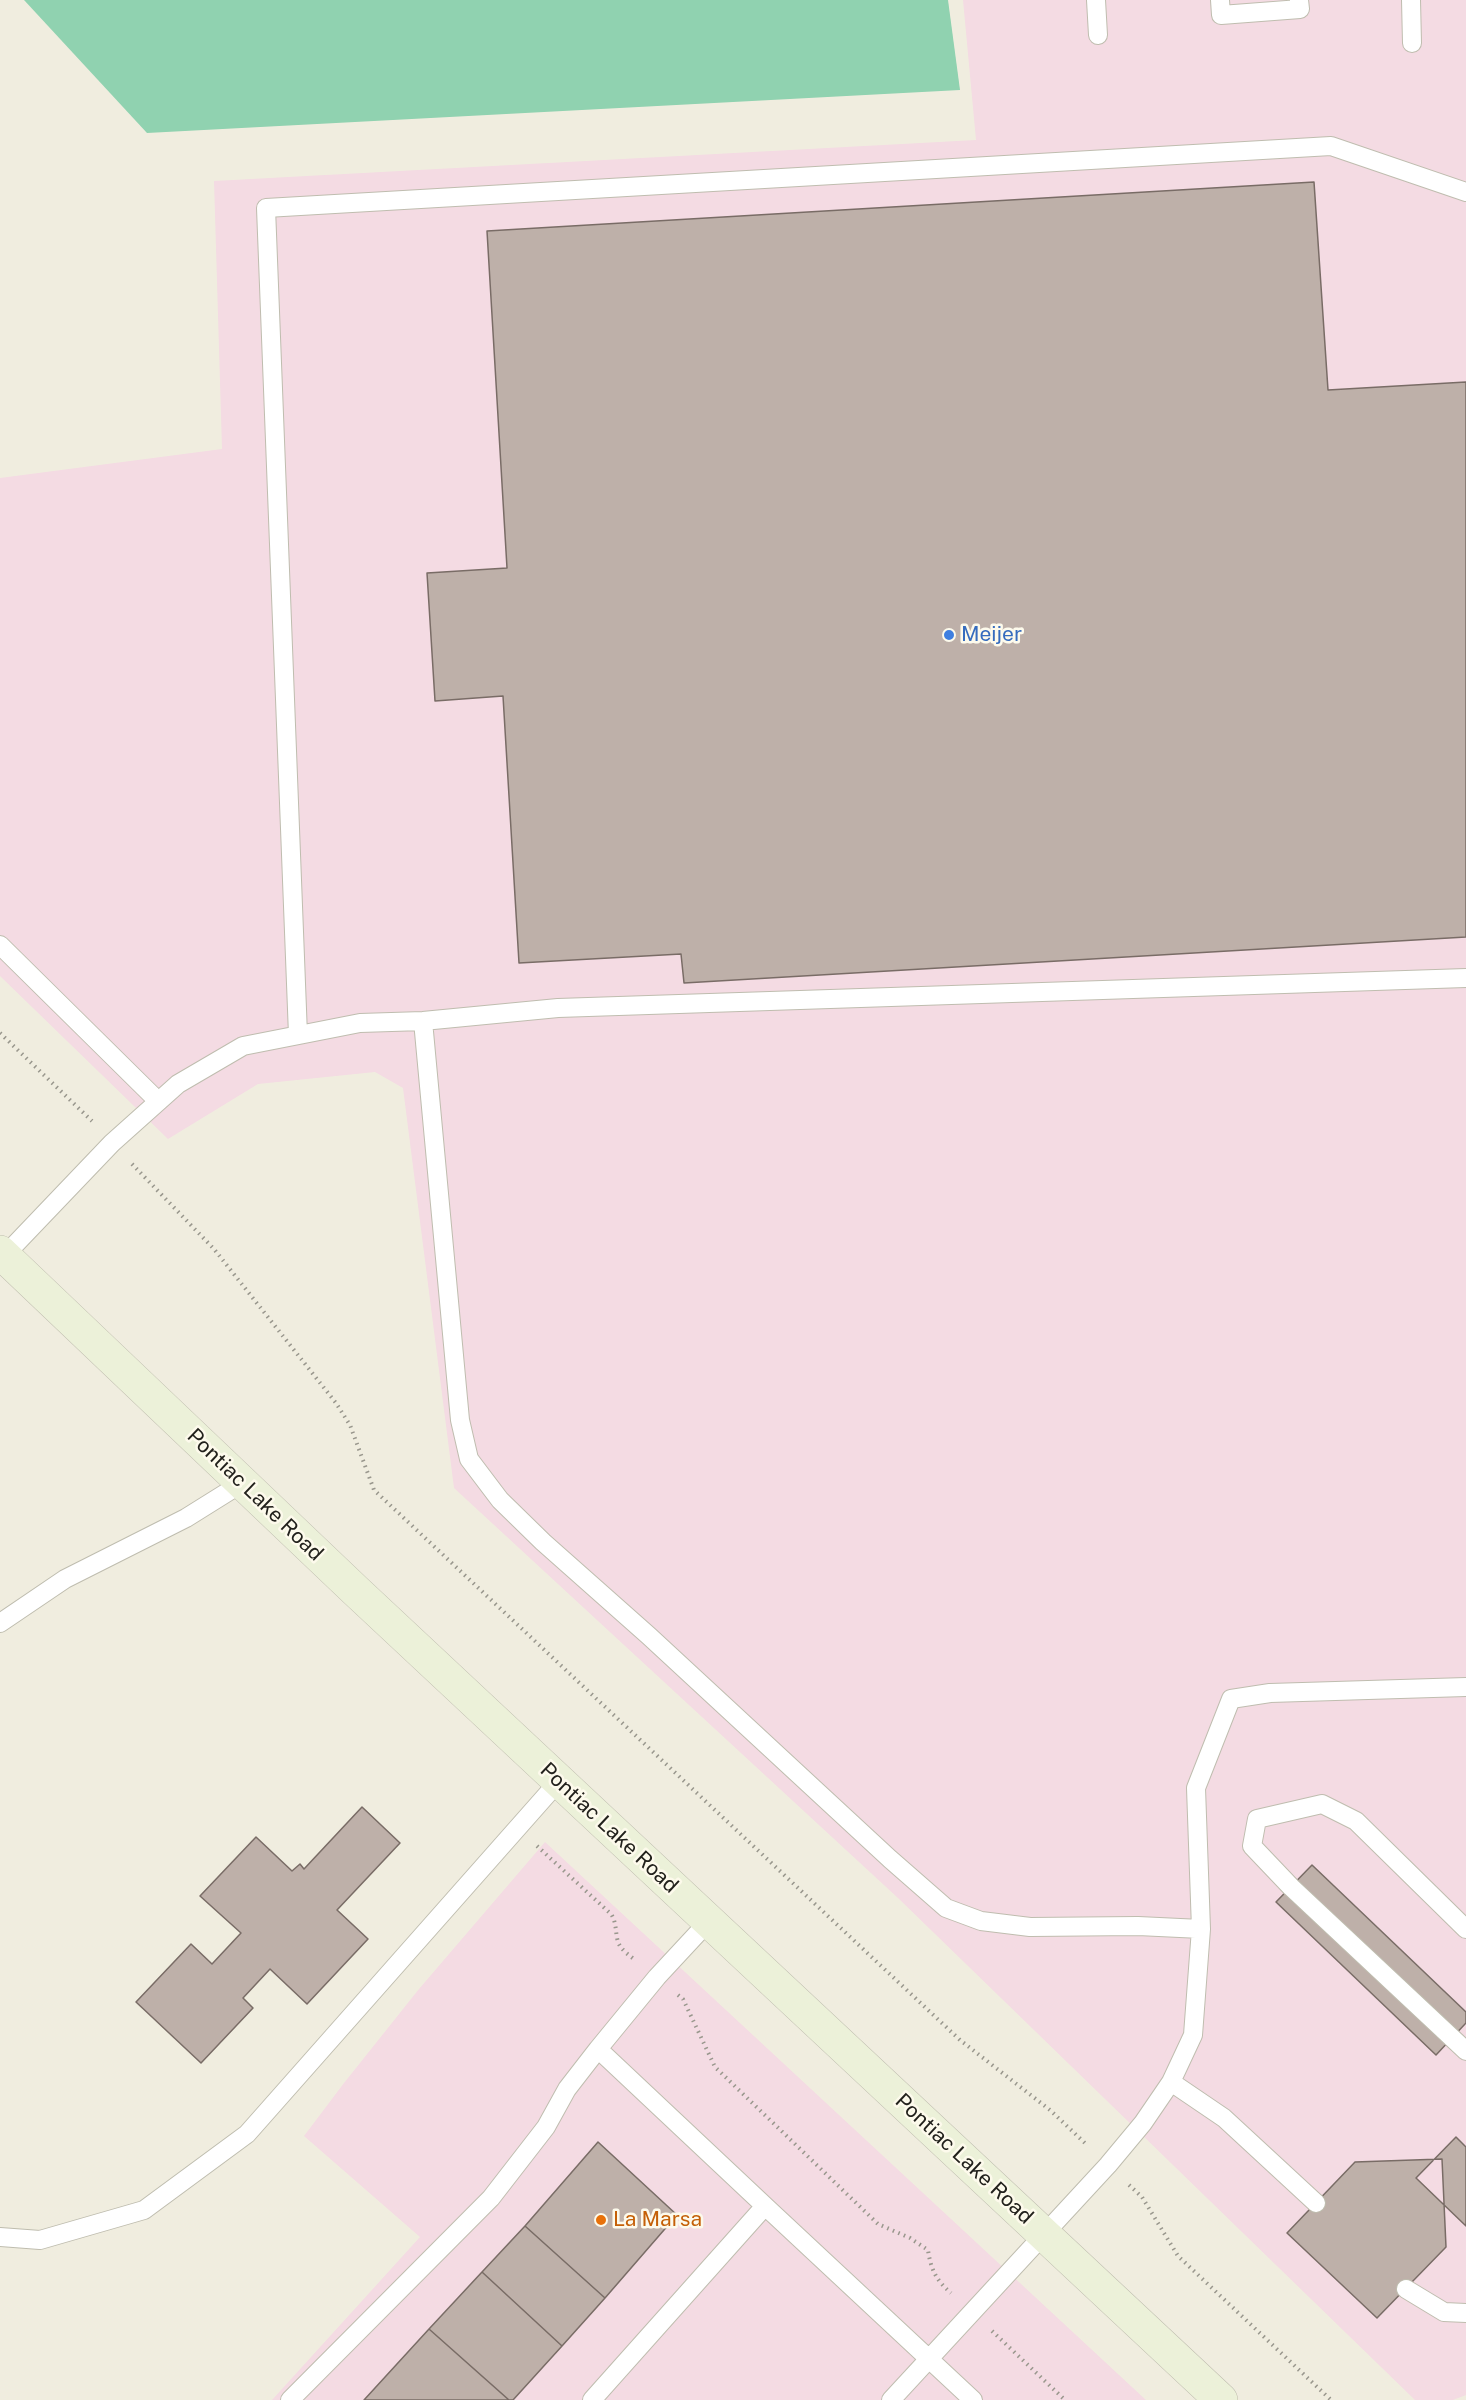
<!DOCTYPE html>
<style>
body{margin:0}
canvas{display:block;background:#f0eddf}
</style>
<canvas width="1466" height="2400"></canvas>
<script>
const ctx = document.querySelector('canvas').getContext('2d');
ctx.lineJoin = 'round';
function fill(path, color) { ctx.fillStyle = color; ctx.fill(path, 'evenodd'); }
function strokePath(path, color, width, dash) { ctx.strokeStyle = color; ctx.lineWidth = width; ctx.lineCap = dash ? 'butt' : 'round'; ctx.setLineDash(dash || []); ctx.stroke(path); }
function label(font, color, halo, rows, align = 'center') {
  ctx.font = font + ' "Public Sans",sans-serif'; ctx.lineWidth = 5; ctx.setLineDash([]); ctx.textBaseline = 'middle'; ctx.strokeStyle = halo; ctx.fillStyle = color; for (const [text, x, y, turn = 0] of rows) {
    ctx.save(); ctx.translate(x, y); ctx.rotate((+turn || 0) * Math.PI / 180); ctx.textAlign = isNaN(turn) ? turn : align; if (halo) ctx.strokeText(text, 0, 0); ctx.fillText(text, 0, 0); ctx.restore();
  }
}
const commercial = new Path2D(`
 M963,0H1466V2395L1453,2400H1415L898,1898L454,1488L403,1088L375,1072L258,1084L168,1139L0,976V478L222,449L214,181L976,140Z
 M545,1842L1146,2400H272L420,2237L304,2136L344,2083L419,1989Z`);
const green = new Path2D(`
 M24,0H948L960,90L147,133Z`);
const building = new Path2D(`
 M1314,182L1328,390L1466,382V937L684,983L681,954L519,963L503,696L435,701L427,573L507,568L487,231Z
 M362,1807L400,1843L337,1910L368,1939L307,2004L270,1969L243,1998L253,2008L201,2063L136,2002L191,1944L212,1964L241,1933L200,1896L256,1837L292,1871L300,1864L304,1869Z
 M1312,1865L1466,2012V2023L1436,2055L1276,1902Z
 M1456,2137L1466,2147V2226L1416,2178Z
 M598,2142L677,2215L605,2298L525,2226Z
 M1442,2159L1446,2247L1377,2318L1287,2233L1355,2162Z
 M525,2226L605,2298L562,2346L482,2272Z
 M482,2272L562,2346L513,2400H509L429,2329Z
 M429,2329L509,2400H364Z`);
const path = new Path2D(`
 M0,1033L92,1121
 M132,1164L214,1249L336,1403L350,1425L374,1490L960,2040L1050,2110L1087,2145
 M537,1846L611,1914C617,1923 615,1932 618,1942C621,1950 629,1955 635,1960
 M678,1995L683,1999L715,2067L878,2224L910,2238L928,2250C931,2270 936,2280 951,2293
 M1129,2185L1142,2197L1178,2256L1331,2400
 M992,2331L1065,2400`);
const service = new Path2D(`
 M1096,0L1098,35
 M1220,0L1221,15L1300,9L1299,0
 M1411,0L1412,43
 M0,945L158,1101
 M423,1021L460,1420L469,1459L500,1500L543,1542L649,1636L890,1859L946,1908L981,1921L1030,1927L1138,1926L1201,1929L1196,1788L1231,1699L1270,1693L1466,1687
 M298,1035L266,208L1331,146L1466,192
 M4,1256L112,1143L178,1084L243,1046L360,1023L423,1021L558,1008L1466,978
 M0,1623L65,1579L186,1518L242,1483
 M1466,1929L1356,1821L1322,1804L1257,1819L1252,1846L1291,1887L1466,2051
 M598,2049L765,2206
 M1171,2082L1224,2118L1316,2203
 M0,2237L40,2240L144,2210L247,2134L559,1781
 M1406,2289L1444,2312L1466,2313
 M290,2400L491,2198L546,2127L567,2089L598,2049L657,1977L709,1921
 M592,2400L765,2206L973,2400
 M891,2400L1108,2165L1143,2123L1171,2082L1193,2035L1201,1929`);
const secondary = new Path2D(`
 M0,1252L356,1591L1221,2400`);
const markers = [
 [949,635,6,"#3f7fe0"],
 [601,2220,6,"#e8710a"]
];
const shopNames = [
 ["Meijer",961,635]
];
const streetNames = [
 ["Pontiac Lake Road",255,1495,44],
 ["Pontiac Lake Road",609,1828,43],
 ["Pontiac Lake Road",964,2159,43]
];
const foodNames = [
 ["La Marsa",613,2220]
];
fill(commercial, '#f4dbe3');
fill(green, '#90d2b0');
fill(building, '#beb0a9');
strokePath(building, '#796c66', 1.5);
strokePath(service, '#bfbdaf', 20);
strokePath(secondary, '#bfbdaf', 34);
strokePath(path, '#99978d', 4, [1.5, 4.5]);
strokePath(service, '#fff', 18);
strokePath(secondary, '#ecf1d9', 33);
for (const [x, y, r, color] of markers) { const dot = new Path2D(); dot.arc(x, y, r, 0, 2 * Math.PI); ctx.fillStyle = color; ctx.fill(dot); strokePath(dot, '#fdfaec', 2); }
label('21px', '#366cbe', '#fdfaec', shopNames, 'left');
label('21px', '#22211c', '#fdfaec', streetNames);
label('21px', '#c56008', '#fdfaec', foodNames, 'left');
</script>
